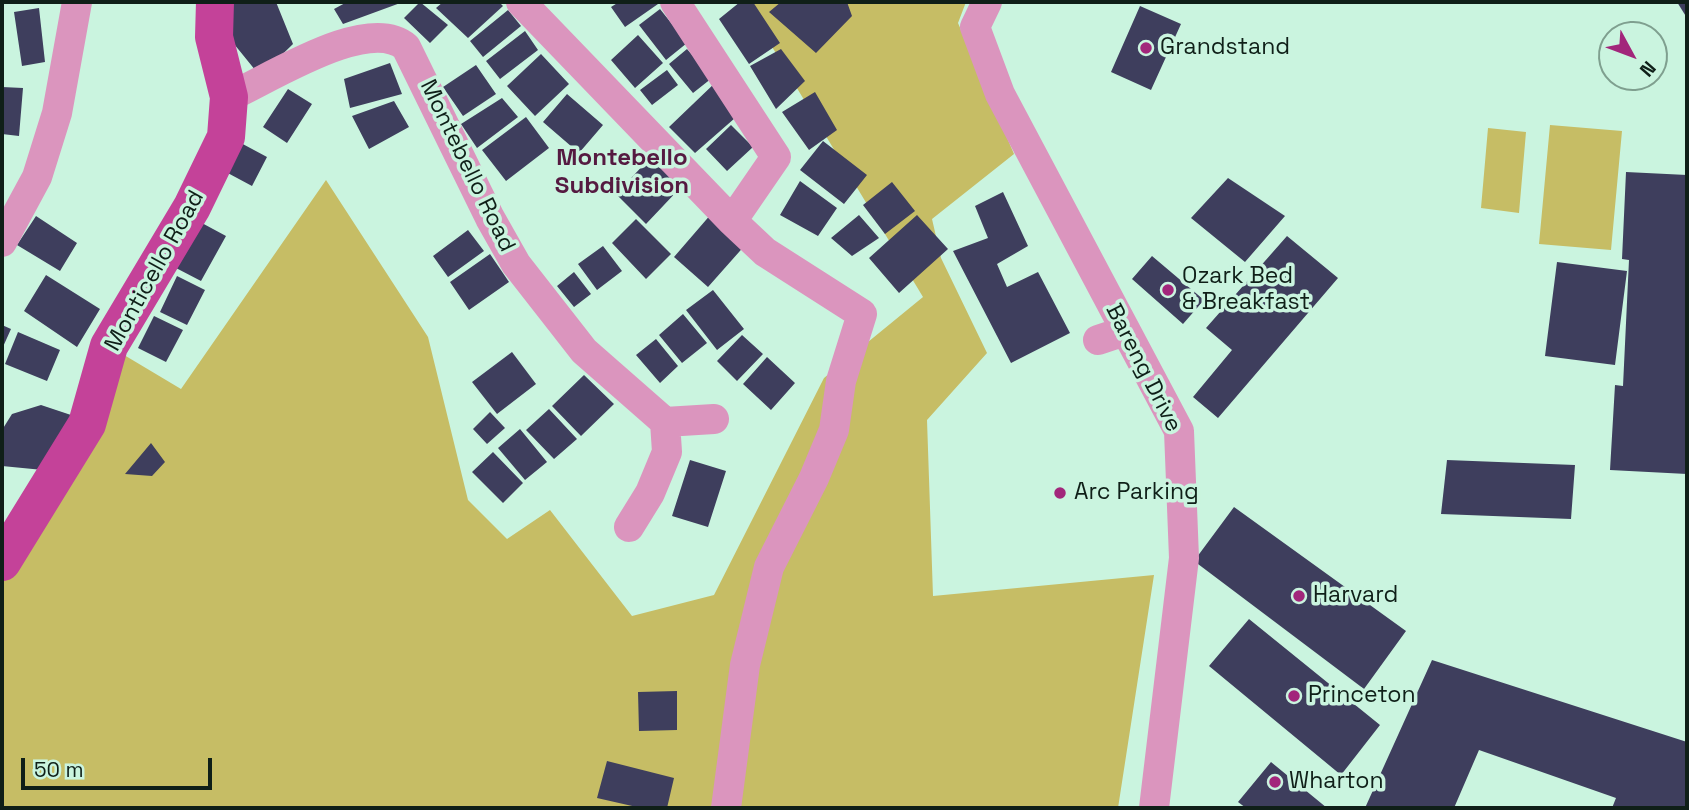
<!DOCTYPE html>
<style>
body{margin:0}
#map{position:relative;width:1689px;height:810px;overflow:hidden;background:#caf4df;font-family:"Space Grotesk",sans-serif}
canvas{display:block}
.frame{position:absolute;inset:0;border:4px solid #0f1f18;pointer-events:none}
.north{position:absolute;left:1598px;top:21px;width:70px;height:70px;box-sizing:border-box;background:#caf4df;border:2px solid #7f9f8f;border-radius:50%;rotate:131deg;font-size:19px;font-weight:700;line-height:28px;text-align:center;color:#0f1f18}
.north::after{content:'';display:block;margin:auto;width:24px;height:32px;background:#a2267b;clip-path:polygon(50% 0,100% 100%,50% 72%,0 100%)}
.scale{position:absolute;left:21px;top:758px;width:191px;height:32px;box-sizing:border-box;border:4px solid #0f1f18;border-top:0;padding-left:9px;font-size:21px;line-height:24px;white-space:nowrap;color:#0f1f18;-webkit-text-stroke:5px #caf4df;paint-order:stroke}
</style>
<div id="map">
<canvas width="1689" height="810"></canvas>
<div class="frame"></div>
<div class="north">N</div>
<div class="scale">50 m</div>
</div>
<script>
const ctx = document.querySelector('canvas').getContext('2d');
ctx.lineJoin = 'round';
function fill(path, color) { ctx.fillStyle = color; ctx.fill(path, 'evenodd'); }
function strokePath(path, color, width, dash) { ctx.strokeStyle = color; ctx.lineWidth = width; ctx.lineCap = dash ? 'butt' : 'round'; ctx.setLineDash(dash || []); ctx.stroke(path); }
function label(font, color, halo, rows, align = 'center') {
  ctx.font = font + ' "Space Grotesk",sans-serif'; ctx.lineWidth = 7; ctx.setLineDash([]); ctx.textBaseline = 'middle'; ctx.strokeStyle = halo; ctx.fillStyle = color; for (const [text, x, y, turn = 0] of rows) {
    ctx.save(); ctx.translate(x, y); ctx.rotate((+turn || 0) * Math.PI / 180); ctx.textAlign = isNaN(turn) ? turn : align; if (halo) ctx.strokeText(text, 0, 0); ctx.fillText(text, 0, 0); ctx.restore();
  }
}
const green = new Path2D(`
 M745,2H966L958,23L1014,154L932,219L941,258L987,353L927,420L933,596L1154,575L1118,808H2V562L109,346L181,389L326,180L428,337L468,500L507,539L550,510L632,616L714,595L824,378L923,297Z
 M1550,125L1622,131L1611,250L1539,244Z
 M1488,128L1526,132L1519,213L1481,208Z`);
const building = new Path2D(`
 M228,2H276L293,44L260,76L230,39Z
 M347,2H403L343,24L334,9Z
 M420,2L448,25L430,43L404,18Z
 M443,2H499L503,6L468,38L436,8Z
 M619,2H656L658,4L625,27L611,7Z
 M740,2H753L780,43L749,64L719,19Z
 M781,2H847L852,16L816,53L769,12Z
 M1677,2H1687V18Z
 M1140,6L1181,24L1151,90L1111,72Z
 M39,8L45,62L22,66L14,12Z
 M660,9L687,43L666,60L639,25Z
 M508,10L521,26L483,57L470,41Z
 M525,31L538,50L500,79L486,61Z
 M638,35L663,63L635,88L611,60Z
 M687,49L712,78L693,93L669,64Z
 M781,49L805,81L776,109L750,66Z
 M541,54L569,84L535,116L507,86Z
 M390,63L402,94L350,108L344,79Z
 M476,65L496,94L463,116L443,87Z
 M667,70L678,85L652,105L640,90Z
 M717,81L743,111L695,153L669,127Z
 M2,87L23,88L19,136L2,134Z
 M288,89L312,104L287,143L263,127Z
 M815,92L837,130L809,150L782,112Z
 M567,94L603,125L579,153L543,122Z
 M502,98L518,117L477,148L461,124Z
 M394,101L409,127L369,149L352,116Z
 M526,117L549,148L506,181L482,150Z
 M731,125L753,147L727,171L706,149Z
 M823,141L867,175L844,204L800,170Z
 M239,142L267,157L252,186L224,171Z
 M650,158L681,187L646,224L616,194Z
 M1626,172L1687,175V474L1610,470L1615,385L1623,386L1629,260L1622,259Z
 M1228,178L1285,216L1245,262L1191,218Z
 M800,181L837,208L818,236L780,215Z
 M892,182L915,211L885,234L863,205Z
 M1003,192L1028,246L997,264L1007,287L1038,272L1070,333L1011,363L953,251L988,238L975,206Z
 M712,213L747,243L708,287L674,257Z
 M859,215L879,238L852,256L831,238Z
 M917,215L948,249L899,293L869,258Z
 M36,216L77,243L60,271L17,245Z
 M636,219L671,254L646,279L612,243Z
 M200,222L226,236L201,281L176,268Z
 M468,230L484,251L448,277L433,256Z
 M1287,236L1338,278L1218,418L1193,397L1232,350L1206,328Z
 M603,246L622,271L597,290L578,264Z
 M490,254L509,282L469,310L450,282Z
 M1152,256L1204,300L1183,324L1132,279Z
 M1557,262L1627,271L1615,365L1545,356Z
 M574,272L591,294L574,307L557,286Z
 M46,275L100,309L77,347L24,311Z
 M177,276L205,290L187,325L160,312Z
 M713,290L744,329L717,350L686,310Z
 M683,314L707,343L682,363L659,335Z
 M154,316L183,330L166,362L138,348Z
 M2,325L11,329L2,349Z
 M18,332L60,350L47,381L5,364Z
 M742,335L763,354L737,381L717,361Z
 M656,339L678,366L660,383L636,355Z
 M512,352L536,384L497,414L472,382Z
 M767,357L795,383L771,410L743,384Z
 M584,375L614,404L581,436L552,406Z
 M41,405L74,416L43,470L2,466V430L12,414Z
 M549,409L577,439L554,459L526,430Z
 M490,412L505,428L487,444L473,429Z
 M520,429L547,462L525,480L498,448Z
 M151,443L165,462L152,476L125,474Z
 M493,452L523,483L503,503L472,472Z
 M690,460L726,471L708,527L672,516Z
 M1447,460L1575,465L1571,519L1441,514Z
 M1234,507L1406,631L1364,689L1194,561Z
 M1249,619L1380,725L1341,775L1209,666Z
 M1432,660L1687,742V808H1612L1616,798L1479,750L1454,808H1365Z
 M677,691V730L639,731L638,692Z
 M607,761L674,778L667,808H641L597,798Z
 M1271,762L1327,808H1246L1238,802Z`);
const minor = new Path2D(`
 M521,2L732,221L765,252L862,314L841,381L834,430L814,478L769,567L745,665L726,808
 M675,2L776,157L732,221
 M987,2L975,27L1000,94L1179,431L1184,558L1154,808
 M229,97C268,80 368,14 406,47L490,218L516,264L584,351L665,422L667,452L650,493L629,527
 M2,242L37,177L57,113L77,2
 M1098,340L1125,331
 M665,422L714,419`);
const major = new Path2D(`
 M2,562L87,424L109,346L192,207L226,137L229,97L214,37L215,2`);
const markers = [
 [1146,48,7,"#a2267b"],
 [1168,290,7,"#a2267b"],
 [1060,493,7,"#a2267b"],
 [1299,596,7,"#a2267b"],
 [1294,696,7,"#a2267b"],
 [1275,782,7,"#a2267b"]
];
const poiNames = [
 ["Grandstand",1160,48],
 ["Ozark Bed",1182,277],
 ["& Breakfast",1182,303],
 ["Arc Parking",1074,493],
 ["Harvard",1313,596],
 ["Princeton",1308,696],
 ["Wharton",1289,782]
];
const streetNames = [
 ["Montebello Road",467,166,64],
 ["Monticello Road",155,271,-61],
 ["Bareng Drive",1143,368,63]
];
const neighbourhoodNames = [
 ["Montebello",622,158],
 ["Subdivision",622,186]
];
fill(green, '#c6bd65');
fill(building, '#3e3e5d');
strokePath(minor, '#db95be', 30);
strokePath(major, '#c44299', 38);
for (const [x, y, r, color] of markers) { const dot = new Path2D(); dot.arc(x, y, r, 0, 2 * Math.PI); ctx.fillStyle = color; ctx.fill(dot); strokePath(dot, '#caf4df', 2.5); }
label('23px', '#0f1f18', '#caf4df', poiNames, 'left');
label('23px', '#0f1f18', '#caf4df', streetNames);
label('bold 24px', '#551a41', '#caf4df', neighbourhoodNames);
</script>
